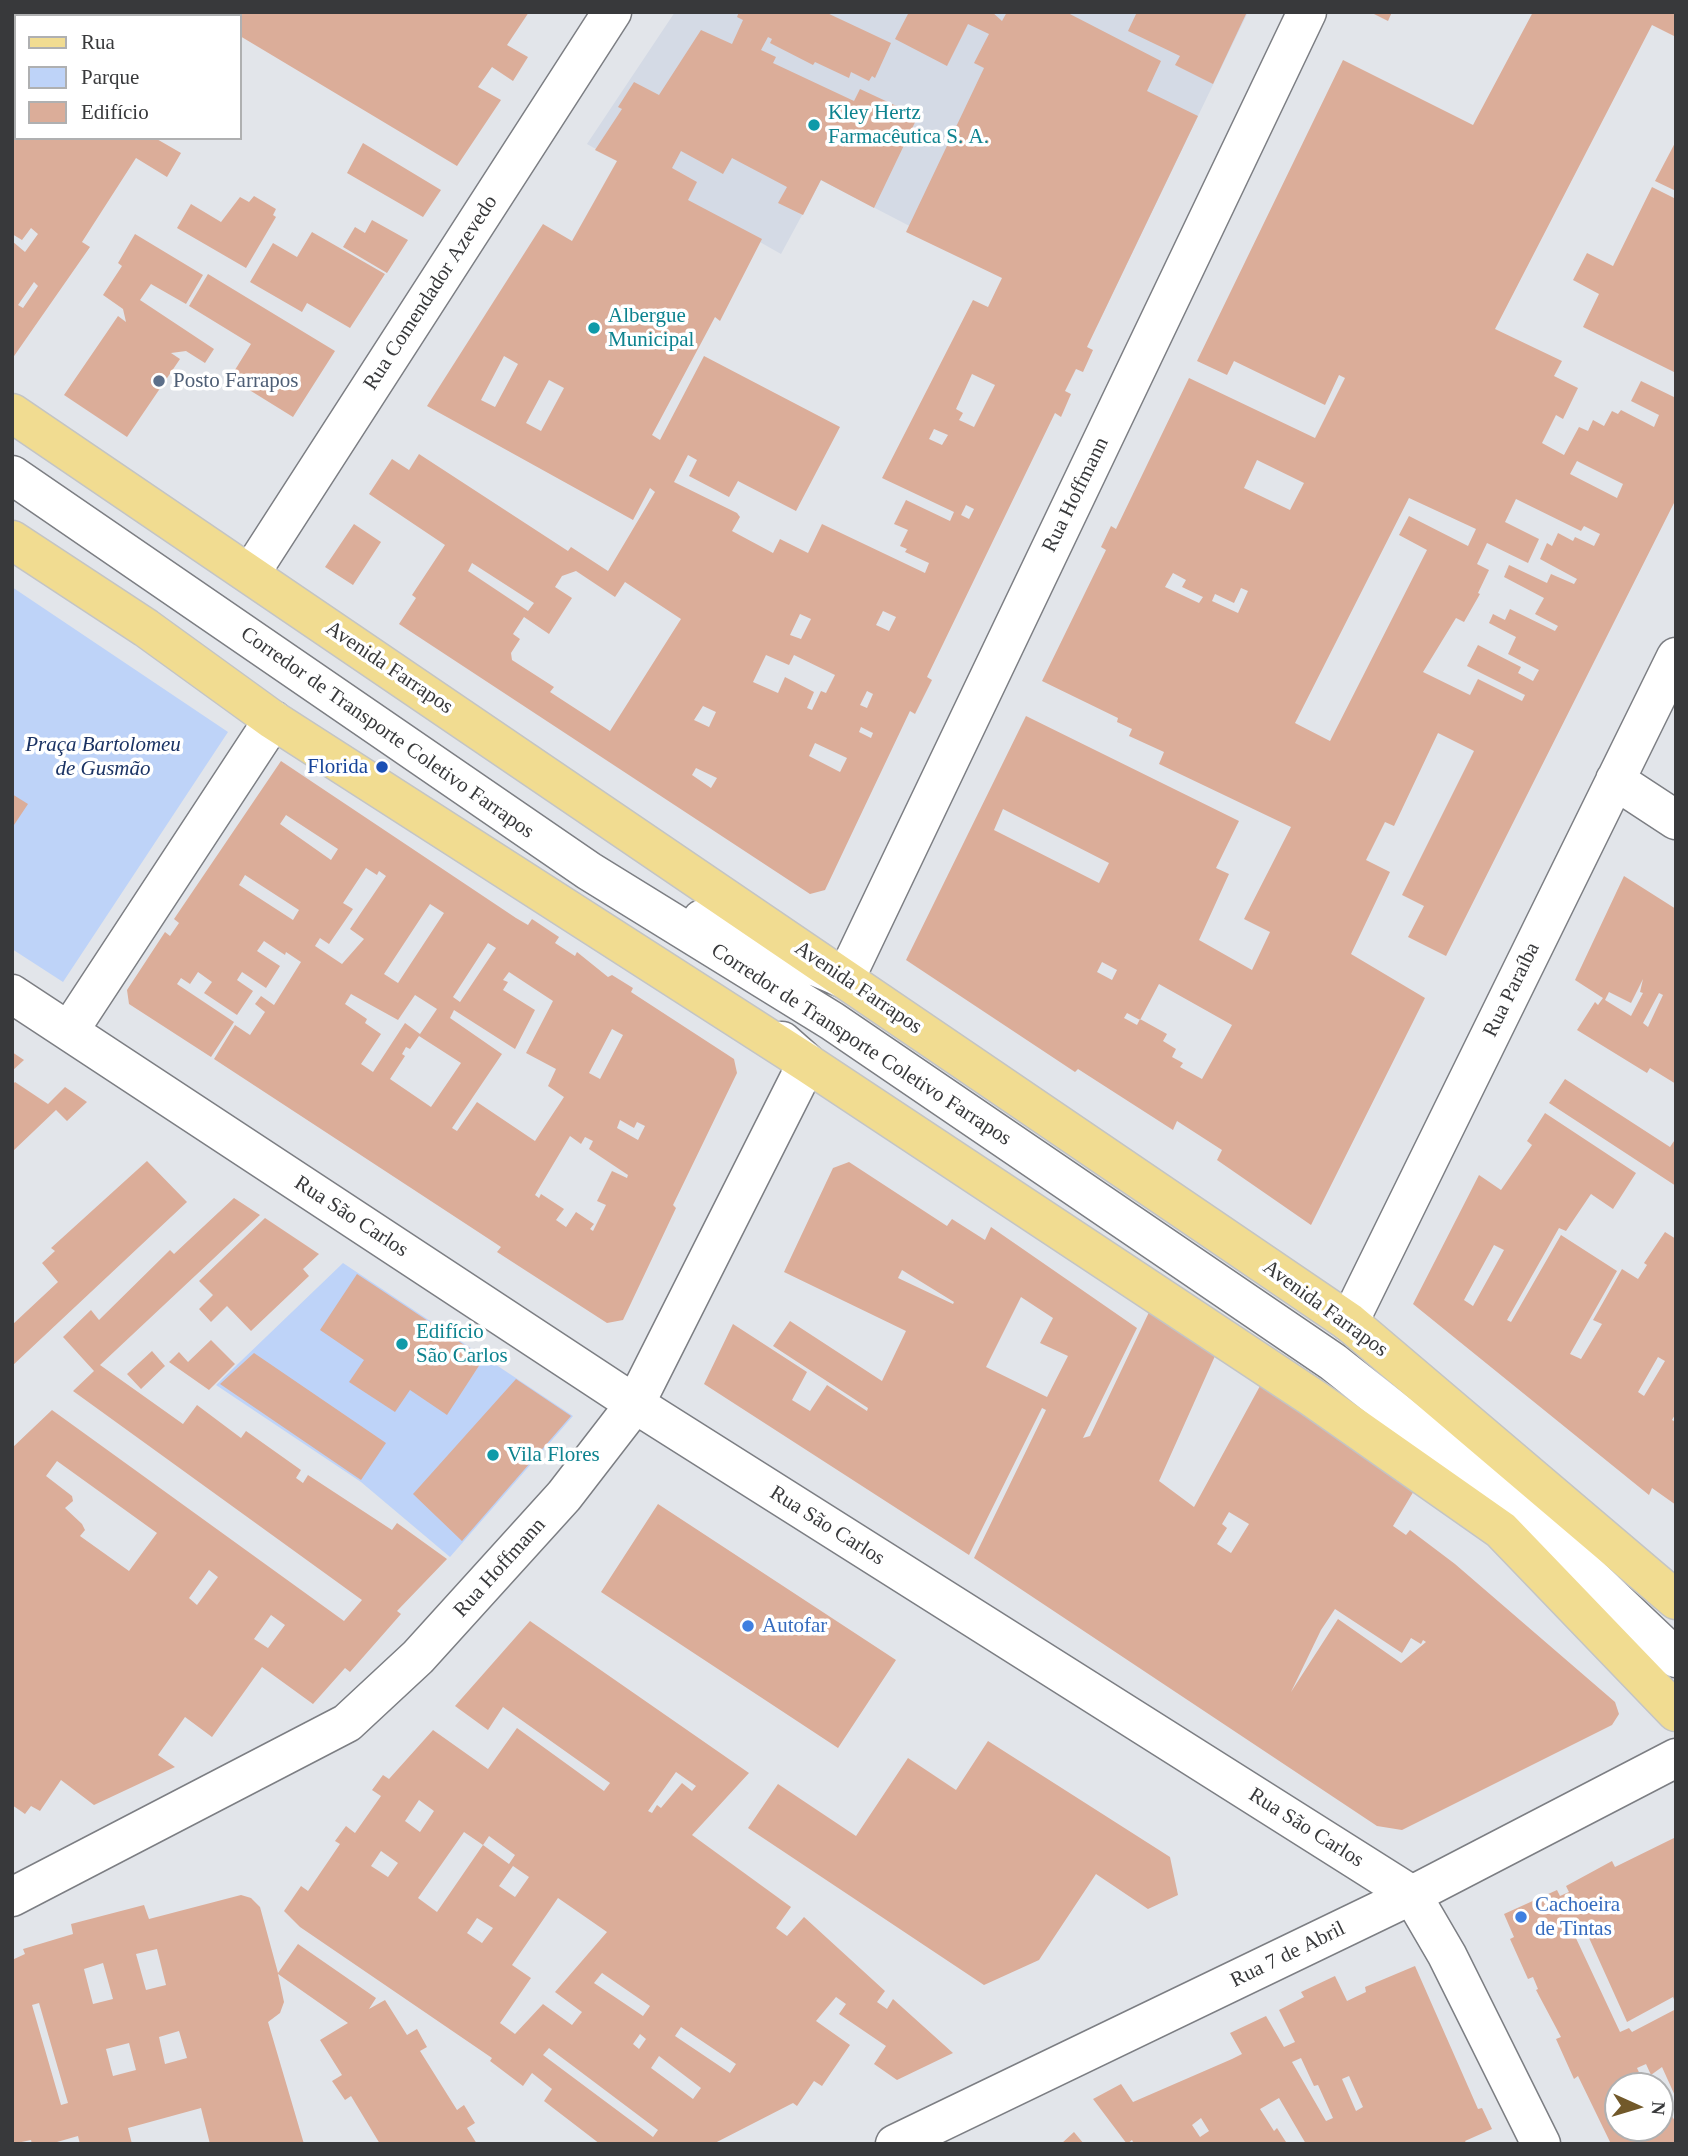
<!DOCTYPE html>
<meta charset="utf-8">
<style>
body{margin:0}
#map{position:relative;width:1688px;height:2156px;overflow:hidden;background:#e2e5ea;font-family:"Times New Roman",serif}
canvas{display:block}
.frame{position:absolute;inset:0;border:14px solid #38393b;pointer-events:none}
.legend{position:absolute;left:14px;top:14px;width:228px;height:126px;box-sizing:border-box;background:#fff;border:2px solid #afb0b1;margin:0;padding:9px 12px;list-style:none;font-size:21px;color:#38393b}
.legend li{display:flex;align-items:center;gap:14px;height:35px}
.legend b{width:35px;border:2px solid #afb0b1}
.north{position:absolute;left:1604px;top:2072px;width:70px;height:70px;box-sizing:border-box;background:#fff;border:2px solid #afb0b1;border-radius:50%;rotate:94deg;font-size:19px;font-weight:700;line-height:28px;text-align:center;color:#38393b}
.north::after{content:'';display:block;margin:auto;width:24px;height:32px;background:#72592a;clip-path:polygon(50% 0,100% 100%,50% 72%,0 100%)}
</style>
<div id="map">
<canvas width="1688" height="2156"></canvas>
<div class="frame"></div>
<ul class="legend">
<li><b style="height:9px;background:#f1dc91"></b>Rua</li>
<li><b style="height:19px;background:#bed3f8"></b>Parque</li>
<li><b style="height:19px;background:#dbad99"></b>Edifício</li>
</ul>
<div class="north">N</div>
</div>
<script>
const ctx = document.querySelector('canvas').getContext('2d');
ctx.lineJoin = 'round';
function fill(path, color) { ctx.fillStyle = color; ctx.fill(path, 'evenodd'); }
function strokePath(path, color, width, dash) { ctx.strokeStyle = color; ctx.lineWidth = width; ctx.lineCap = dash ? 'butt' : 'round'; ctx.setLineDash(dash || []); ctx.stroke(path); }
function label(font, color, halo, rows, align = 'center') {
  ctx.font = font + ' "Times New Roman",serif'; ctx.lineWidth = 7; ctx.setLineDash([]); ctx.textBaseline = 'middle'; ctx.strokeStyle = halo; ctx.fillStyle = color; for (const [text, x, y, turn = 0] of rows) {
    ctx.save(); ctx.translate(x, y); ctx.rotate((+turn || 0) * Math.PI / 180); ctx.textAlign = isNaN(turn) ? turn : align; if (halo) ctx.strokeText(text, 0, 0); ctx.fillText(text, 0, 0); ctx.restore();
  }
}
const built = new Path2D(`
 M675,12H1248L1098,324L821,180L781,254L587,144Z`);
const green = new Path2D(`
 M12,587L228,732L63,982L12,949Z
 M343,1263L573,1416L450,1557L361,1482L216,1385Z`);
const building = new Path2D(`
 M12,12H49L46,16H16V103L12,107Z
 M72,12H115L118,16H75Z
 M189,12H529L507,45L528,57L513,81L492,67L478,87L501,100L457,166L240,36V16H193Z
 M739,12H825L891,43L875,78L872,76L869,81L851,72L849,78L815,62L813,65L770,43L772,39L768,37L761,50L776,57L773,63L854,101L860,89L918,116L874,208L821,180L803,215L778,203L787,187L732,158L723,174L681,151L672,168L697,182L688,200L762,239L720,321L715,317L652,435L660,440L704,356L840,427L796,511L738,481L729,497L689,476L697,460L688,455L674,482L737,513L740,517L732,531L773,553L780,539L808,553L822,524L925,573L929,563L905,552L907,549L900,546L908,530L894,524L906,500L950,521L954,512L882,478L973,300L988,307L1002,278L906,232L984,68L974,63L989,34L968,24L947,66L895,39L909,12H992L1002,21L1007,12H1066L1161,61L1147,91L1198,116L1087,347L1093,350L1083,372L1076,369L1065,391L1071,394L1061,417L1055,413L927,677L932,680L915,714L910,711L825,890L810,894L399,624L416,598L412,595L445,545L369,494L392,459L409,470L419,454L568,551L571,547L608,571L655,492L650,488L633,520L427,406L543,224L572,241L617,161L595,150L622,109L618,107L634,82L659,95L701,30L732,44L743,20L737,17ZM504,356L518,364L495,407L481,400ZM972,374L995,385L974,427L959,420L963,413L956,409ZM549,380L564,388L541,431L526,423ZM934,429L948,435L942,445L929,439ZM966,505L974,509L969,519L961,515ZM472,563L534,603L528,611L468,571ZM576,571L615,597L625,582L681,619L610,731L550,692L554,687L512,660L511,653L520,639L513,634L524,617L549,634L572,598L555,587L562,576ZM883,611L896,617L889,631L876,625ZM800,614L811,619L801,639L790,635ZM766,655L789,665L794,655L835,675L826,693L821,691L812,710L807,708L814,692L785,677L778,693L753,682ZM867,691L873,694L867,708L860,705ZM703,706L716,712L709,727L694,720ZM861,727L873,733L871,738L859,732ZM815,743L847,758L840,772L809,756ZM696,768L717,778L711,788L692,775Z
 M1137,12H1247L1213,84L1175,65L1180,56L1128,31Z
 M1370,12H1392L1388,21Z
 M1533,12H1676V37L1652,25L1495,329L1562,361L1554,376L1578,388L1563,419L1556,415L1542,443L1564,455L1579,427L1588,431L1593,420L1604,426L1612,411L1618,414L1621,410L1654,427L1659,415L1631,401L1641,381L1676,398V499L1446,956L1408,937L1424,906L1402,895L1474,751L1438,733L1394,826L1385,822L1366,860L1390,872L1351,954L1425,998L1311,1225L1217,1160L1222,1150L1177,1121L1173,1130L1078,1069L1075,1072L906,960L1026,716L1239,821L1216,868L1229,874L1199,940L1252,970L1270,932L1244,919L1291,827L1159,764L1164,752L1129,736L1132,729L1117,722L1118,718L1042,681L1106,550L1101,547L1111,526L1116,529L1189,378L1315,438L1345,378L1339,375L1325,405L1234,361L1227,375L1197,361L1343,60L1473,125ZM1257,460L1304,483L1290,510L1244,488ZM1577,461L1623,484L1617,498L1570,474ZM1409,498L1476,529L1468,546L1409,516L1399,535L1427,550L1330,741L1295,723ZM1516,499L1581,531L1584,526L1600,534L1594,546L1575,537L1573,541L1558,533L1552,546L1547,543L1540,559L1577,579L1574,584L1551,574L1547,583L1509,565L1504,577L1544,598L1535,614L1558,626L1555,631L1510,609L1505,620L1493,614L1489,623L1516,637L1508,654L1539,670L1533,681L1518,673L1521,667L1478,645L1467,666L1525,695L1522,701L1478,679L1470,695L1423,672L1456,618L1464,622L1480,594L1478,593L1489,570L1477,564L1487,543L1528,563L1539,539L1505,522ZM1173,573L1186,580L1182,587L1203,597L1199,603L1165,587ZM1241,588L1248,591L1238,613L1212,601L1215,594L1234,603ZM1003,809L1109,863L1099,883L994,830ZM1102,962L1117,970L1112,980L1097,972ZM1159,984L1232,1025L1202,1079L1180,1067L1183,1063L1172,1057L1176,1049L1163,1041L1167,1034L1140,1019L1137,1025L1124,1018L1127,1013L1140,1020Z
 M16,111V138H155L181,153L167,177L136,158L82,242L90,247L12,359V241L25,252L38,234L31,228L22,240L12,234V115ZM34,282L38,286L23,308L18,305Z
 M1676,141V191L1655,181Z
 M363,143L441,190L423,217L347,173Z
 M1652,187L1676,199V373L1583,327L1599,294L1573,280L1587,253L1613,266Z
 M254,196L276,209L273,215L276,217L246,268L177,228L191,204L221,222L240,197L249,202Z
 M372,220L408,240L387,273L343,247L355,227L365,233Z
 M312,232L385,274L350,328L307,303L302,312L250,282L273,243L297,257Z
 M135,234L203,275L186,304L151,284L140,300L214,349L205,363L186,351L171,353L180,359L127,437L64,395L118,316L126,322L123,309L103,295L122,266L118,263Z
 M208,274L335,351L293,417L230,378L251,344L189,306Z
 M354,524L381,542L353,585L325,567Z
 M281,761L516,918L528,925L532,919L559,937L555,943L575,956L577,952L608,977L612,975L633,988L631,992L734,1059L737,1073L673,1205L676,1208L623,1320L607,1323L497,1252L501,1247L492,1241L214,1059L235,1025L250,1035L265,1012L255,1004L261,996L274,1005L301,962L286,952L285,955L264,941L257,951L280,966L266,988L242,972L237,980L253,991L237,1015L204,993L212,982L198,972L190,984L181,978L177,984L234,1022L211,1057L129,1004L127,990L165,932L170,936L179,923L174,919ZM286,815L338,849L331,860L280,824ZM366,868L377,875L379,871L386,876L350,929L364,939L342,964L315,946L320,938L329,944L353,909L343,903ZM245,875L299,910L293,920L239,885ZM430,904L444,913L398,983L384,974ZM488,943L496,948L460,1002L453,997ZM509,972L553,1001L526,1053L556,1069L548,1086L564,1097L535,1141L477,1102L457,1131L452,1128L502,1054L450,1018L454,1010L515,1049L535,1010L503,990L508,982L503,980ZM351,994L398,1020L415,995L437,1009L420,1034L405,1023L373,1072L361,1064L381,1034L365,1023L367,1019L345,1004ZM612,1029L623,1035L600,1079L589,1073ZM419,1036L461,1063L431,1107L390,1079L405,1056L402,1054L406,1047L410,1049ZM620,1120L634,1128L637,1122L645,1126L638,1140L617,1128ZM570,1136L581,1144L585,1137L593,1141L589,1149L628,1175L627,1178L612,1171L597,1201L606,1205L593,1231L590,1229L594,1224L576,1212L566,1227L556,1220L564,1209L541,1194L539,1198L535,1195Z
 M12,794L28,804L12,828Z
 M1624,876L1676,909V1084L1650,1068L1647,1073L1577,1030L1595,1002L1598,1005L1603,998L1575,980ZM1643,979L1640,992L1643,993L1631,1016L1605,1000L1609,992L1631,1003ZM1659,993L1663,995L1648,1027L1643,1023Z
 M12,1052L24,1060L12,1071Z
 M1565,1079L1670,1147L1676,1138V1186L1549,1103Z
 M15,1082L48,1104L65,1087L87,1102L67,1121L56,1110L12,1152V1085Z
 M1545,1113L1636,1173L1613,1209L1591,1194L1566,1231L1559,1228L1507,1320L1511,1322L1561,1235L1617,1271L1570,1354L1581,1359L1602,1324L1593,1320L1622,1269L1638,1279L1647,1265L1644,1263L1665,1232L1676,1239V1413L1672,1420L1676,1422V1505L1652,1488L1649,1495L1413,1304L1479,1175L1501,1190L1532,1145L1527,1141ZM1494,1245L1504,1250L1473,1306L1464,1300ZM1658,1357L1665,1361L1644,1396L1638,1392Z
 M147,1161L187,1202L12,1366V1325L58,1282L42,1263L55,1251L51,1248Z
 M849,1162L947,1226L952,1219L985,1240L991,1227L1137,1328L1083,1438L1090,1436L1151,1308L1215,1356L1159,1481L1194,1507L1266,1375L1418,1484L1393,1526L1406,1535L1410,1530L1455,1564L1615,1702L1619,1714L1612,1725L1402,1830L1377,1826L974,1558L1046,1410L1042,1408L969,1555L704,1384L733,1324L807,1372L792,1400L810,1411L827,1385L867,1411L868,1408L773,1346L790,1321L882,1381L906,1331L784,1272L833,1168ZM902,1270L954,1302L953,1304L898,1278ZM1021,1297L1053,1318L1040,1343L1068,1356L1047,1397L986,1367ZM1229,1512L1249,1524L1231,1553L1217,1544L1227,1528L1222,1524ZM1335,1609L1402,1653L1411,1638L1421,1644L1423,1640L1426,1642L1401,1663L1338,1619L1291,1692L1321,1630Z
 M234,1198L260,1215L100,1365L183,1424L197,1405L241,1438L246,1431L301,1470L296,1478L303,1483L308,1475L392,1530L397,1523L447,1559L397,1611L401,1614L350,1672L345,1668L313,1704L262,1667L212,1737L185,1717L158,1755L175,1767L94,1805L61,1780L40,1811L31,1806L25,1814L12,1805V1448L52,1410L344,1621L362,1600L73,1391L94,1371L63,1337L91,1310L99,1320L170,1250L174,1254ZM57,1461L157,1533L129,1571L80,1536L85,1530L82,1524L65,1508L73,1501L72,1496L46,1476ZM209,1570L218,1577L197,1605L189,1598ZM271,1615L285,1625L268,1648L254,1639Z
 M265,1218L319,1254L303,1269L309,1276L251,1331L227,1306L211,1322L199,1309L213,1295L199,1281Z
 M357,1274L484,1358L447,1415L410,1390L395,1412L349,1382L364,1360L320,1330Z
 M211,1340L235,1364L209,1390L169,1362L179,1352L188,1362Z
 M152,1351L165,1366L141,1389L127,1374Z
 M254,1353L386,1443L361,1480L220,1384Z
 M516,1379L571,1416L462,1541L413,1494Z
 M658,1504L896,1660L838,1748L601,1592Z
 M530,1621L749,1773L692,1835L791,1907L776,1928L787,1936L804,1917L885,1991L877,2002L887,2009L893,1999L953,2053L897,2080L874,2064L886,2046L839,2014L846,2004L836,1997L816,2021L850,2045L822,2086L814,2081L797,2106L793,2103L713,2144H600L544,2101L552,2089L532,2073L523,2086L490,2061L492,2058L300,1927L284,1911L301,1886L308,1891L340,1844L335,1841L346,1826L355,1833L381,1796L372,1790L383,1775L389,1779L433,1730L488,1769L517,1728L604,1791L610,1783L503,1707L488,1730L455,1706ZM676,1772L696,1786L692,1791L682,1783L661,1808L657,1805L652,1813L648,1811ZM419,1800L434,1811L420,1832L405,1821ZM464,1832L483,1845L489,1836L515,1855L509,1864L483,1845L437,1912L418,1898ZM381,1851L398,1863L388,1877L371,1866ZM513,1866L529,1877L515,1897L499,1886ZM558,1898L607,1932L555,1992L582,2012L572,2025L543,2004L515,2034L500,2023L531,1978L512,1965ZM477,1918L493,1928L482,1943L467,1933ZM602,1973L650,2006L643,2016L594,1983ZM681,2027L736,2064L730,2073L675,2036ZM640,2034L646,2039L639,2049L633,2044ZM549,2048L658,2130L653,2137L543,2055ZM659,2056L701,2088L693,2099L651,2068Z
 M988,1741L1170,1857L1178,1895L1148,1909L1096,1874L1039,1960L984,1985L748,1828L778,1784L856,1836L908,1758L956,1790Z
 M1676,1837V2004L1673,1997L1627,2022L1585,1929L1574,1934L1620,2032L1629,2028L1632,2032L1676,2009V2098L1662,2067L1651,2075L1646,2064L1637,2068L1643,2081L1637,2086H1618V2128H1660L1662,2099L1676,2123V2144H1611L1578,2076L1574,2079L1556,2039L1561,2037L1536,1990L1538,1989L1533,1977L1528,1979L1510,1939L1514,1937L1504,1914L1557,1890L1560,1896L1569,1892L1566,1886L1612,1861L1615,1867Z
 M241,1895L251,1898L260,1907L278,1973L298,1944L376,1998L369,2009L385,2000L407,2035L417,2029L427,2047L420,2051L457,2110L464,2105L475,2123L467,2128L477,2144H380L351,2096L345,2100L332,2081L342,2075L320,2040L348,2023L278,1974L284,2002L280,2013L268,2022L304,2144H210L201,2108L128,2128L132,2144H80L78,2136L50,2144H32L31,2140L12,2144V1960L25,1954L23,1949L73,1934L71,1924L144,1905L149,1919ZM157,1949L166,1985L146,1990L136,1954ZM103,1963L113,1999L93,2004L84,1969ZM39,2003L68,2103L61,2105L32,2005ZM179,2031L187,2058L165,2064L159,2037ZM129,2043L136,2070L113,2076L106,2049Z
 M1415,1966L1478,2109L1482,2108L1492,2129L1465,2141L1467,2144H1306L1279,2098L1260,2109L1274,2131L1277,2128L1286,2142L1283,2144H1134L1132,2140L1127,2144L1093,2099L1121,2084L1133,2102L1232,2059L1242,2054L1230,2033L1266,2016L1284,2047L1295,2042L1279,2010L1304,1997L1301,1992L1335,1976L1347,2001L1366,1992L1365,1987ZM1301,2058L1314,2086L1318,2085L1333,2118L1326,2121L1292,2062ZM1349,2076L1363,2107L1356,2111L1342,2079ZM1201,2118L1209,2131L1200,2137L1192,2125Z
 M1074,2132L1084,2144H1061Z`);
const minor = new Path2D(`
 M12,475L589,871L832,1021L1333,1362L1521,1511L1676,1658
 M250,574L612,12
 M1615,780L1676,820
 M702,919L845,979L1307,12
 M12,994L635,1404L1412,1895L1447,1955L1541,2144
 M69,1031L273,720
 M1349,1322L1676,657
 M12,1897L347,1723L418,1657L564,1496L635,1404L807,1063L782,1041
 M895,2144L1412,1895L1676,1758`);
const major = new Path2D(`
 M12,413L1349,1322L1676,1600
 M12,540L146,628L273,720L807,1063L1313,1398L1501,1530L1676,1712`);
const markers = [
 [814,125,7,"#0f9aa8"],
 [594,328,7,"#0f9aa8"],
 [159,381,7,"#5c6f8a"],
 [382,767,7,"#1a4fb4"],
 [402,1344,7,"#0f9aa8"],
 [493,1455,7,"#0f9aa8"],
 [748,1626,7,"#3f7fe0"],
 [1521,1917,7,"#3f7fe0"]
];
const cultureNames = [
 ["Kley Hertz",828,113],
 ["Farmacêutica S. A.",828,137],
 ["Albergue",608,316],
 ["Municipal",608,340],
 ["Edifício",416,1332],
 ["São Carlos",416,1356],
 ["Vila Flores",507,1455]
];
const streetNames = [
 ["Rua Comendador Azevedo",431,293,-57],
 ["Rua Hoffmann",1076,495,-64],
 ["Avenida Farrapos",389,668,34],
 ["Corredor de Transporte Coletivo Farrapos",387,733,35],
 ["Avenida Farrapos",858,988,34],
 ["Rua Paraíba",1512,990,-64],
 ["Corredor de Transporte Coletivo Farrapos",861,1045,33],
 ["Rua São Carlos",351,1217,33],
 ["Avenida Farrapos",1325,1309,36],
 ["Rua São Carlos",827,1526,32],
 ["Rua Hoffmann",500,1568,-48],
 ["Rua São Carlos",1306,1828,32],
 ["Rua 7 de Abril",1288,1955,-26]
];
const serviceNames = [
 ["Posto Farrapos",173,381]
];
const parkNames = [
 ["Praça Bartolomeu",103,745],
 ["de Gusmão",103,769]
];
const transitNames = [
 ["Florida",368,767]
];
const shopNames = [
 ["Autofar",762,1626],
 ["Cachoeira",1535,1905],
 ["de Tintas",1535,1929]
];
fill(built, '#d4dae5');
fill(green, '#bed3f8');
fill(building, '#dbad99');
strokePath(minor, '#7c7e83', 41);
strokePath(major, '#c3c4c4', 41);
strokePath(minor, '#fff', 38);
strokePath(major, '#f1dc91', 38);
for (const [x, y, r, color] of markers) { const dot = new Path2D(); dot.arc(x, y, r, 0, 2 * Math.PI); ctx.fillStyle = color; ctx.fill(dot); strokePath(dot, '#fff', 2.5); }
label('21px', '#0d838f', '#fff', cultureNames, 'left');
label('21px', '#38393b', '#fff', streetNames);
label('21px', '#4e5e75', '#fff', serviceNames, 'left');
label('italic 21px', '#1b3364', '#fff', parkNames);
label('21px', '#164399', '#fff', transitNames, 'right');
label('21px', '#366cbe', '#fff', shopNames, 'left');
</script>
